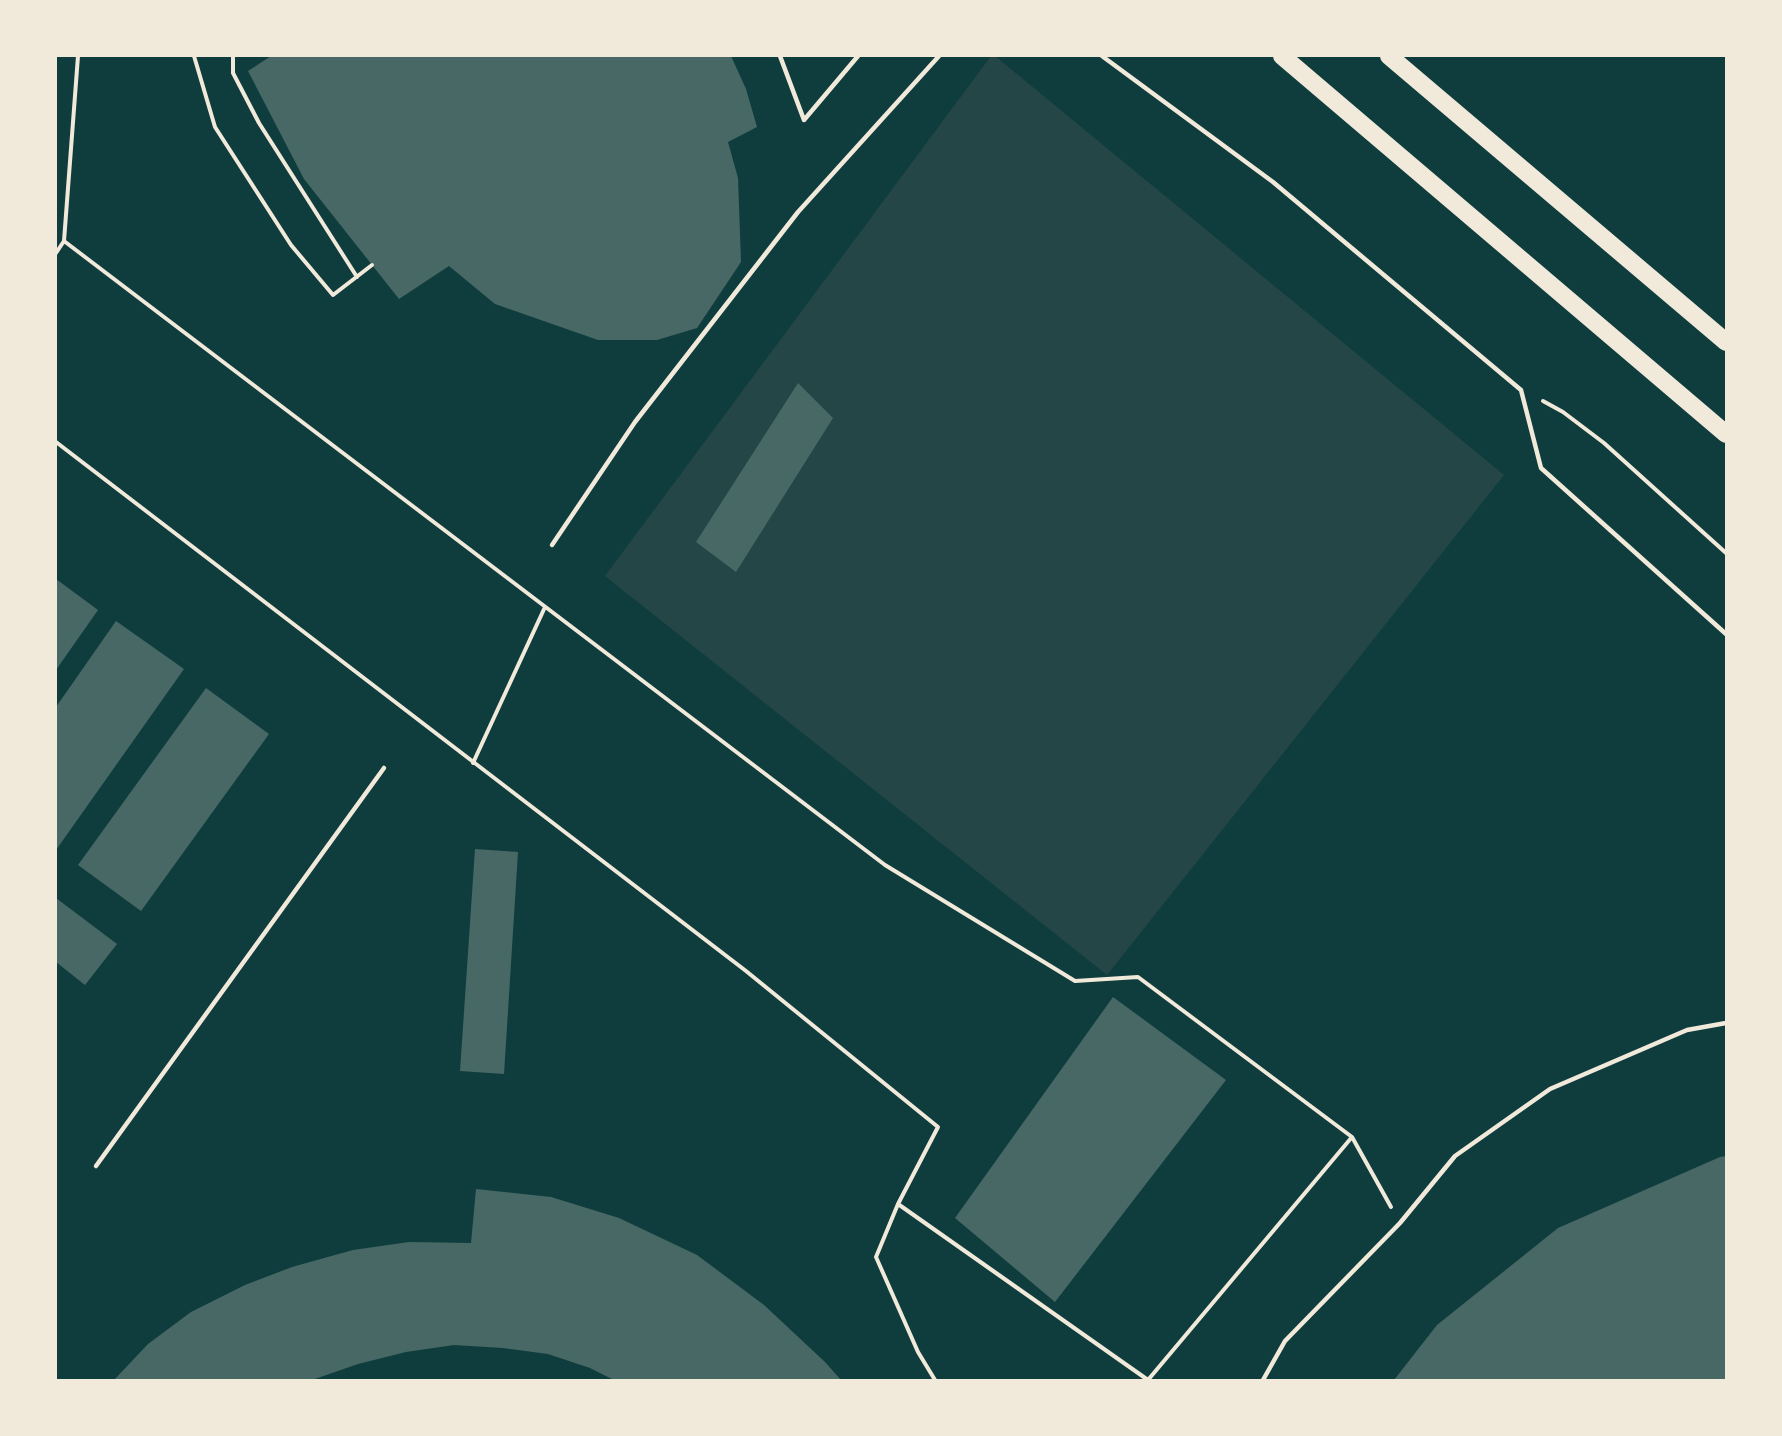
<!DOCTYPE html>
<style>
body{margin:0}
#map{position:relative;width:1782px;height:1436px;overflow:hidden;background:#0f3d3e;font-family:Spectral,serif}
canvas{display:block}
.frame{position:absolute;inset:0;border:57px solid #f1e9da;pointer-events:none}
</style>
<div id="map">
<canvas width="1782" height="1436"></canvas>
<div class="frame"></div>
</div>
<script>
const ctx = document.querySelector('canvas').getContext('2d');
ctx.lineJoin = 'round';
function fill(path, color) { ctx.fillStyle = color; ctx.fill(path, 'evenodd'); }
function strokePath(path, color, width, dash) { ctx.strokeStyle = color; ctx.lineWidth = width; ctx.lineCap = dash ? 'butt' : 'round'; ctx.setLineDash(dash || []); ctx.stroke(path); }
const green = new Path2D(`
 M991,56H995L1504,475L1107,975L605,576Z`);
const building = new Path2D(`
 M271,56H731L746,89L757,127L728,142L738,178L741,262L697,328L657,340H598L495,304L449,266L399,299L304,179L248,71Z
 M798,383L833,418L736,572L696,542Z
 M56,579L98,610L56,670Z
 M116,621L184,669L56,850V707Z
 M206,688L269,734L141,911L78,865Z
 M475,849L518,852L504,1074L460,1071Z
 M56,898L117,944L85,985L56,962Z
 M1113,997L1226,1080L1055,1302L955,1218Z
 M1726,1156V1380H1394L1437,1325L1558,1228L1720,1157Z
 M476,1189L551,1197L619,1218L697,1255L764,1305L825,1362L841,1380H614L590,1368L548,1354L503,1348L454,1345L406,1352L358,1364L312,1380H114L148,1344L191,1312L245,1285L292,1267L353,1250L409,1242L471,1243Z`);
const path = new Path2D(`
 M194,56L215,127L291,245L333,295L372,265
 M233,56V73L259,123L357,277
 M64,241L885,865L1075,981L1138,977L1352,1137L1391,1207
 M56,253L64,241L78,56
 M1543,401L1563,412L1604,443L1726,553
 M56,442L746,971L938,1127L898,1204L1148,1380L1352,1137
 M473,763L545,607
 M898,1204L876,1257L918,1352L935,1380`);
const service = new Path2D(`
 M780,56L804,120L858,56
 M1102,56L1273,182L1521,390L1541,468L1726,634
 M552,545L635,422L798,212L939,56
 M96,1166L384,768
 M1263,1380L1285,1341L1400,1223L1455,1156L1550,1089L1687,1030L1726,1023`);
const motorway = new Path2D(`
 M1282,56L1726,434
 M1389,56L1726,342`);
fill(green, '#244646');
fill(building, '#486865');
strokePath(path, '#f1e9da', 4);
strokePath(service, '#f1e9da', 4.5);
strokePath(motorway, '#f1e9da', 18);
</script>
